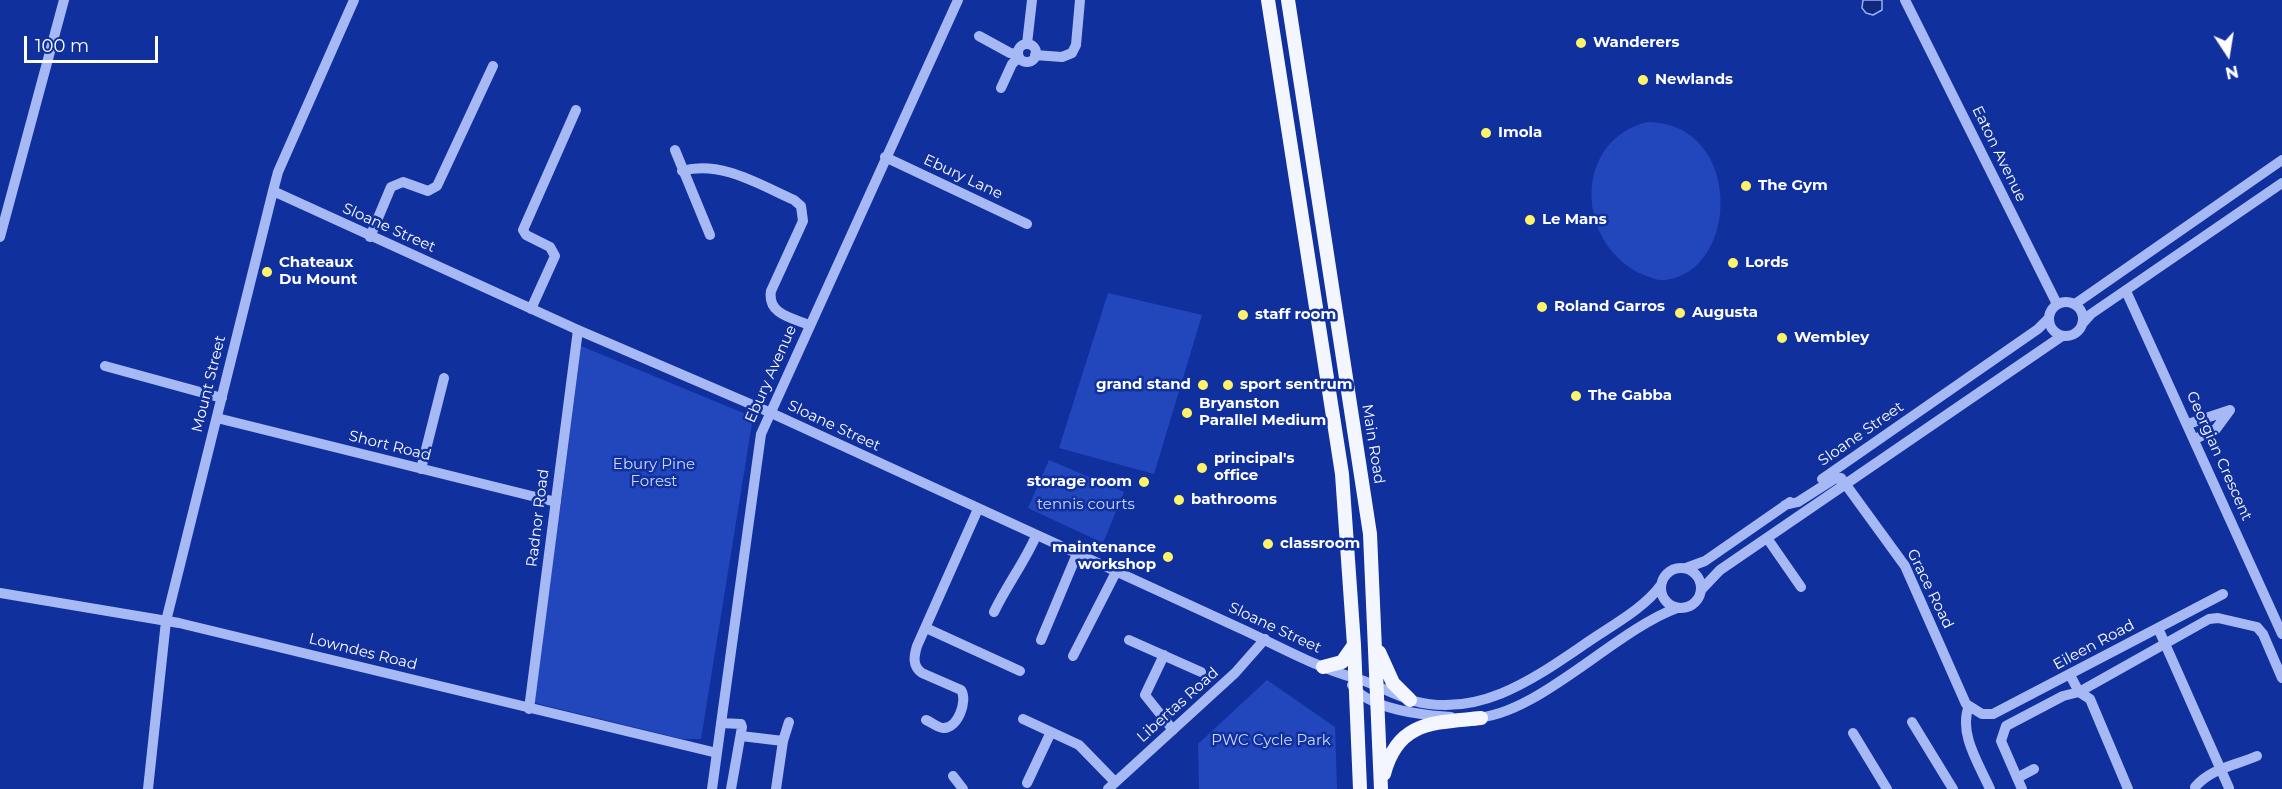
<!DOCTYPE html>
<style>
body{margin:0}
#map{position:relative;width:2282px;height:789px;overflow:hidden;background:#10309e;font-family:Montserrat,sans-serif}
canvas{display:block}
.north{position:absolute;left:2198px;top:24px;width:60px;height:60px;-webkit-text-stroke:4px #10309e;paint-order:stroke;rotate:168deg;font-size:16px;font-weight:700;line-height:24px;text-align:center;color:#fff}
.north::after{content:'';display:block;margin:auto;width:21px;height:27px;background:#fff;clip-path:polygon(50% 0,100% 100%,50% 72%,0 100%)}
.scale{position:absolute;left:24px;top:36px;width:134px;height:27px;box-sizing:border-box;border:3px solid #fff;border-top:0;padding-left:8px;font-size:18px;line-height:21px;white-space:nowrap;color:#fff;-webkit-text-stroke:4px #10309e;paint-order:stroke}
</style>
<div id="map">
<canvas width="2282" height="789"></canvas>
<div class="north">N</div>
<div class="scale">100 m</div>
</div>
<script>
const ctx = document.querySelector('canvas').getContext('2d');
ctx.lineJoin = 'round';
function fill(path, color) { ctx.fillStyle = color; ctx.fill(path, 'evenodd'); }
function strokePath(path, color, width, dash) { ctx.strokeStyle = color; ctx.lineWidth = width; ctx.lineCap = dash ? 'butt' : 'round'; ctx.setLineDash(dash || []); ctx.stroke(path); }
function label(font, color, halo, rows, align = 'center') {
  ctx.font = font + ' Montserrat,sans-serif'; ctx.lineWidth = 5; ctx.setLineDash([]); ctx.textBaseline = 'middle'; ctx.strokeStyle = halo; ctx.fillStyle = color; for (const [text, x, y, turn = 0] of rows) {
    ctx.save(); ctx.translate(x, y); ctx.rotate((+turn || 0) * Math.PI / 180); ctx.textAlign = isNaN(turn) ? turn : align; if (halo) ctx.strokeText(text, 0, 0); ctx.fillText(text, 0, 0); ctx.restore();
  }
}
const green = new Path2D(`
 M1647,122C1743,122 1741,271 1665,280C1657,281 1647,276 1639,273C1576,241 1573,141 1647,122Z
 M1108,293L1202,315L1154,474L1059,448Z
 M581,346L753,417L701,739H682L527,701L561,503Z
 M1049,460L1124,492L1103,543L1028,508Z
 M1267,680L1335,727L1337,789H1199L1198,744Z`);
const water = new Path2D(`
 M1863,0H1882V10L1873,15L1866,13L1862,8Z`);
const minor = new Path2D(`
 M1905,0L2057,304
 M979,36L1010,53L1018,54
 M1027,44L1032,0
 M1018 53a9 9 0 1 1 18 0a9 9 0 1 1-18 0Z
 M1035,55L1062,57L1072,53L1076,45L1080,0
 M1001,88L1012,64L1019,57
 M675,150L710,235
 M885,157L1027,224
 M682,171C721,160 760,185 794,200L801,206L803,221L771,291C767,314 792,318 809,325
 M273,191L578,330L769,412L1246,631C1282,648 1316,667 1355,678C1374,683 1393,695 1414,701C1478,718 1532,680 1582,646C1607,628 1643,610 1661,585
 M0,237L64,0
 M370,237L391,187L403,182L428,191L437,186L493,66
 M2126,291L2282,634
 M2049 319a17 17 0 1 1 34 0a17 17 0 1 1-34 0Z
 M2075,304L2282,160
 M531,309L555,256L550,247L526,235L523,230L576,110
 M2083,323L2091,314L2282,183
 M105,366L222,398
 M217,418L556,502
 M2188,424L2230,410
 M2195,439L2216,429L2230,410
 M421,469L444,378
 M1822,479L2038,329L2049,318
 M1785,505L1798,502L1834,479L1841,478L1905,566L1966,704L1982,714H1993L2223,594
 M1767,538L1801,587
 M1686,568L1705,561L1790,502
 M1661 588a20 20 0 1 1 40 0a20 20 0 1 1-40 0Z
 M1701,590L1720,570L2062,336
 M0,593L179,623L717,753
 M994,612C1007,585 1024,563 1036,536
 M926,628L1020,671
 M2158,628L2229,788
 M1041,640L1077,554
 M1129,640L1201,672
 M1164,655L1145,695L1173,730
 M1073,656L1116,572
 M2070,675L2079,692L2090,699L2128,789
 M1352,685C1369,710 1423,715 1451,717
 M1969,706C1958,733 1979,764 1990,789
 M529,709L578,330
 M1473,718C1536,717 1614,631 1677,608
 M1023,719L1079,745L1115,782
 M926,720C931,722 938,728 943,728C958,729 968,700 961,690L922,673C912,666 914,656 917,646L978,509
 M1912,722L1953,789
 M721,723L741,724L742,727L731,789
 M1853,733L1887,789
 M741,736L783,741
 M953,776L963,789
 M2017,778L2034,769
 M1027,783L1051,732
 M2195,787C2212,768 2234,766 2257,756
 M148,789L166,621L273,191L278,172L354,0
 M712,789L761,434L958,0
 M776,789L783,741L789,722
 M1108,789L1235,673L1265,639
 M2022,789L2001,741L2006,726L2063,696L2079,692L2209,619L2218,618L2257,627L2263,634L2282,678`);
const major = new Path2D(`
 M1268,0L1342,474L1354,645L1360,789
 M1288,0L1370,534L1381,789
 M1379,652L1393,683L1410,700
 M1323,667L1342,662L1354,645
 M1384,774C1398,720 1435,723 1481,718`);
const markers = [
 [1581,43,6,"#fff36a"],
 [1643,80,6,"#fff36a"],
 [1486,133,6,"#fff36a"],
 [1746,186,6,"#fff36a"],
 [1530,220,6,"#fff36a"],
 [1733,263,6,"#fff36a"],
 [267,272,6,"#fff36a"],
 [1542,307,6,"#fff36a"],
 [1680,313,6,"#fff36a"],
 [1243,315,6,"#fff36a"],
 [1782,338,6,"#fff36a"],
 [1203,385,6,"#fff36a"],
 [1228,385,6,"#fff36a"],
 [1576,396,6,"#fff36a"],
 [1187,413,6,"#fff36a"],
 [1202,468,6,"#fff36a"],
 [1144,482,6,"#fff36a"],
 [1179,500,6,"#fff36a"],
 [1268,544,6,"#fff36a"],
 [1168,557,6,"#fff36a"]
];
const poiNames = [
 ["Wanderers",1593,43],
 ["Newlands",1655,80],
 ["Imola",1498,133],
 ["The Gym",1758,186],
 ["Le Mans",1542,220],
 ["Chateaux",279,263],
 ["Du Mount",279,280],
 ["Lords",1745,263],
 ["Roland Garros",1554,307],
 ["Augusta",1692,313],
 ["staff room",1255,315],
 ["Wembley",1794,338],
 ["grand stand",1191,385,"right"],
 ["sport sentrum",1240,385],
 ["The Gabba",1588,396],
 ["Bryanston",1199,404],
 ["Parallel Medium",1199,421],
 ["principal's",1214,459],
 ["office",1214,476],
 ["storage room",1132,482,"right"],
 ["bathrooms",1191,500],
 ["classroom",1280,544],
 ["maintenance",1156,548,"right"],
 ["workshop",1156,565,"right"]
];
const streetNames = [
 ["Eaton Avenue",1999,154,64],
 ["Ebury Lane",963,177,25],
 ["Sloane Street",389,228,24],
 ["Ebury Avenue",771,374,-66],
 ["Mount Street",209,384,-76],
 ["Sloane Street",834,426,25],
 ["Sloane Street",1861,434,-35],
 ["Main Road",1373,444,81],
 ["Short Road",390,446,14],
 ["Georgian Crescent",2219,456,66],
 ["Radnor Road",538,518,-83],
 ["Grace Road",1930,589,64],
 ["Sloane Street",1275,628,25],
 ["Eileen Road",2094,645,-28],
 ["Lowndes Road",363,652,14],
 ["Libertas Road",1178,705,-42]
];
const parkNames = [
 ["Ebury Pine",654,465],
 ["Forest",654,482],
 ["tennis courts",1086,505],
 ["PWC Cycle Park",1271,741]
];
fill(green, '#2247bd');
fill(water, '#10297f');
strokePath(water, '#98b0f9', 1.5);
strokePath(minor, '#a6b9f5', 10);
strokePath(major, '#f4f6ff', 14);
for (const [x, y, r, color] of markers) { const dot = new Path2D(); dot.arc(x, y, r, 0, 2 * Math.PI); ctx.fillStyle = color; ctx.fill(dot); strokePath(dot, '#10309e', 2); }
label('bold 15px', '#fff', '#10309e', poiNames, 'left');
label('15px', '#fff', '#10309e', streetNames);
label('15px', '#cfdafe', '#10309e', parkNames);
</script>
